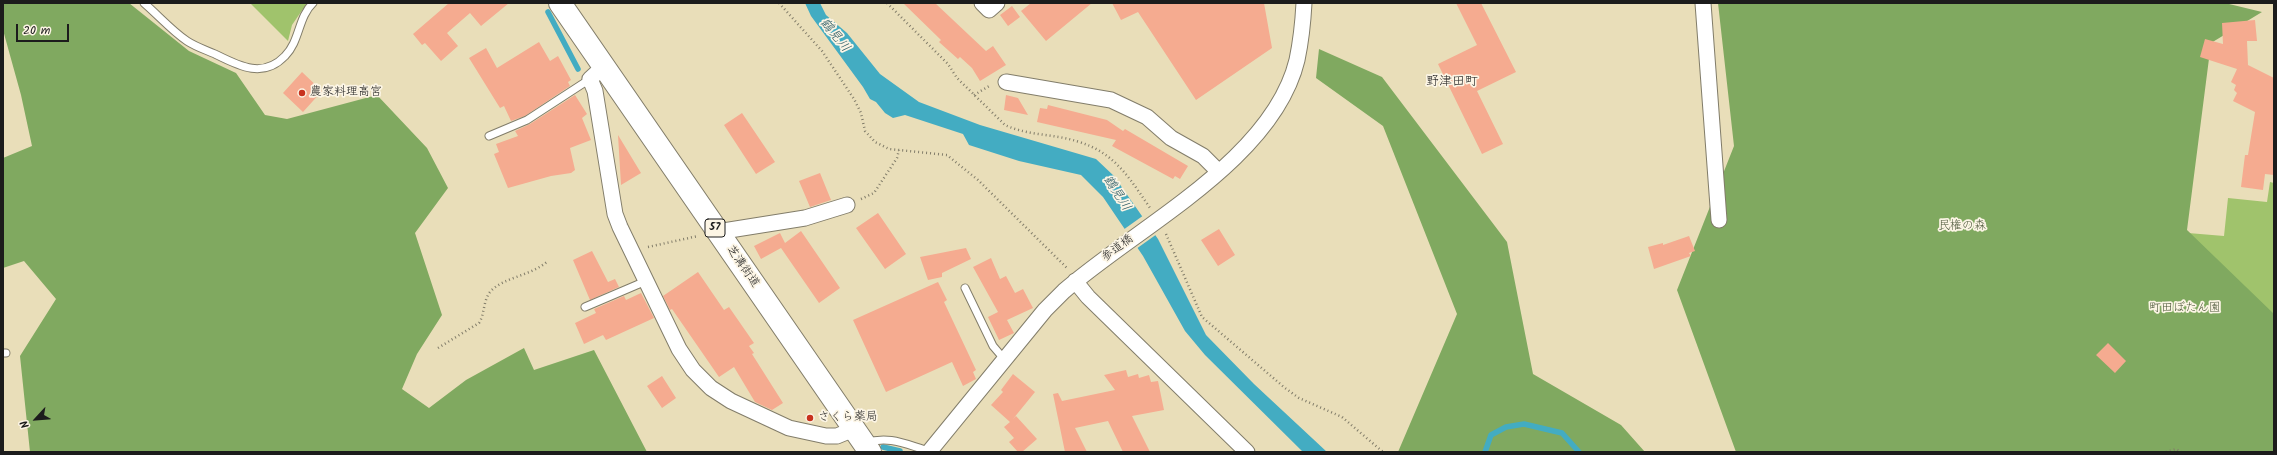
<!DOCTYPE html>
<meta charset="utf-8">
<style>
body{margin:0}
#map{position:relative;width:2277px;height:455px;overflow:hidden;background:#e9deb9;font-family:Kalam,sans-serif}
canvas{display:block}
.frame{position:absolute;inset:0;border:4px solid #1c1c1c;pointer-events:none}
.north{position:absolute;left:16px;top:399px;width:40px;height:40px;-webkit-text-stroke:3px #fcf5e5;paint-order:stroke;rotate:244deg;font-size:11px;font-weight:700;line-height:16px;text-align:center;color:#1c1c1c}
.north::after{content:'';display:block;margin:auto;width:14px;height:18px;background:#1c1c1c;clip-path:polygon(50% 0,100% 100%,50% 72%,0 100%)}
.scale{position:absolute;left:16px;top:24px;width:53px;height:18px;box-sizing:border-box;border:2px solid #1c1c1c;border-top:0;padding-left:5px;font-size:12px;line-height:14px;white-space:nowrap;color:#1c1c1c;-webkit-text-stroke:3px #fcf5e5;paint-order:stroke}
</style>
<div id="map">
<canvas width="2277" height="455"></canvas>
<div class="frame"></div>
<div class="north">N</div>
<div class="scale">20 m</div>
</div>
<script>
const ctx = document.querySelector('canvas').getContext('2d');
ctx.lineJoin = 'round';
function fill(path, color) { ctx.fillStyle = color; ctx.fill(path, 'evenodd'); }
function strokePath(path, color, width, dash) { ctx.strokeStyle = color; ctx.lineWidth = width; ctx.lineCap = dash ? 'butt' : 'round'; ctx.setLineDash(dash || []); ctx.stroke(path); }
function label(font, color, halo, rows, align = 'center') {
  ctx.font = font + ' Kalam,"Klee One",sans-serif'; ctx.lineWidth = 3.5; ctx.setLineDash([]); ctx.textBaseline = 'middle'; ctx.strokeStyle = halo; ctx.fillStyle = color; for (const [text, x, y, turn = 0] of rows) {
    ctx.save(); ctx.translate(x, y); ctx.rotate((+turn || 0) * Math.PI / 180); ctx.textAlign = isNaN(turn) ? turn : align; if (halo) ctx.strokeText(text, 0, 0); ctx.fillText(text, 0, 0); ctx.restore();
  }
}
const green = new Path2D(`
 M250,3H307L292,25L288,41Z
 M2270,182L2274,183V452L2152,230L2224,236L2228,198L2267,202Z`);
const forest = new Path2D(`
 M3,3H129L189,51L236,73L265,115L287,119L377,95L427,148L448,188L415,233L442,315L417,354L402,389L429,408L466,380L524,348L534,370L594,350L647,452H30L20,356L56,299L24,261L3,268V158L32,146L21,95L3,30Z
 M1718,3H2225L2262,12L2211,43L2187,230L2274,314V452H1736L1677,290L1734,146Z
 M1319,49L1382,77L1507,242L1533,374L1621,425L1645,452H1398L1457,314L1383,126L1316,78Z`);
const water = new Path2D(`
 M805,3H820L826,15L847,33L880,74L919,102L980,125L1096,159L1114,176L1158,239L1206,335L1254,384L1327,452H1303L1205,355L1185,331L1143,256L1103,197L1081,175L1019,161L969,145L963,134L905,115L893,118L885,113L876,102L870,99L863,87L811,16Z`);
const pier = new Path2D(`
 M1144,215L1157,234L1136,249L1123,230Z`);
const stream = new Path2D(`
 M548,12L578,69
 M883,447L900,451
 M1485,452L1491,435L1506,427L1524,424L1562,433L1579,452`);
const building = new Path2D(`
 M449,3H509L481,26L470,13L447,33L458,46L441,61L425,43L422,45L413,34Z
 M903,3H935L986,51L993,46L1006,65L980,81L972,68L960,57L958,59L939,42L941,40Z
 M1031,3H1092L1046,41L1021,11Z
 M1112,3H1264L1272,48L1196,100L1138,12L1121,20Z
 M1456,3H1481L1516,72L1477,91L1503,144L1482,154L1438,64L1477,45Z
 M1012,6L1020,17L1008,26L1000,15Z
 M2255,20L2257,41H2247L2248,65L2274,78V175L2265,174L2263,190L2241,187L2245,155H2248L2255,112L2233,101L2237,93L2234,90L2236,85L2231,82L2237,69L2200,57L2205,39L2223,44L2222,23Z
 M539,42L550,61L558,56L571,80L568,82L570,86L525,116L511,121L504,106L500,108L469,58L486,48L497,68Z
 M302,72L322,91L303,112L283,93Z
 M575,95L587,114L582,118L591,140L570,148L575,170L571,173L551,176L508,188L494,154L499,152L496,144L518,136L515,131L530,124Z
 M1006,95L1018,98L1028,115L1004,110Z
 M1048,105L1107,120L1123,131L1125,129L1188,166L1180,179L1175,176L1173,179L1112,146L1116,140L1037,122L1040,108L1047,109Z
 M742,113L775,162L756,174L724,125Z
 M618,135L641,173L621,185Z
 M820,173L831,200L810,207L799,181Z
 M878,213L906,254L885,269L856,228Z
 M1219,229L1235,255L1218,266L1201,240Z
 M801,231L840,288L819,303L781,248L761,259L754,246L780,233L785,243Z
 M1689,236L1695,251L1689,253L1691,256L1654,269L1648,247L1663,243V245Z
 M966,248L971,259L942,273V277L928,280L920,257Z
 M592,251L608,282L615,279L619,287L590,300L573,260Z
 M991,258L1000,279L1006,276L1015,293L1023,289L1033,308L1007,320L1014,333L999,340L988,317L998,312L973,267Z
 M698,272L724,310L729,307L754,343L749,346L754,353L752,354L783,403L772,410L755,402L734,367L719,377L672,309L670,310L663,296Z
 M938,282L947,300L944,302L976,370L973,372L976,379L963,386L952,362L886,392L853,320Z
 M641,293L654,318L606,340L603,335L584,344L575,323L596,313L594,309L624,296L626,300Z
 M2108,343L2126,361L2115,373L2096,355Z
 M1126,370L1128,377L1138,374L1139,378L1149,375L1151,382L1158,381L1164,410L1132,416L1150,452H1123L1108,421L1075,428L1087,452H1065L1053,394L1058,393L1062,401L1115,390L1104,375Z
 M1013,374L1035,392L1013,419L1016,416L1037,439L1022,452H1018L1009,442L1014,438L1004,427L1010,422L991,405L1003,392L1001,390Z
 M662,376L676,398L662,408L647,386Z`);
const path = new Path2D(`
 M779,3L822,51L854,99L861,113L865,131L875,142L889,149L947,155L978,180L1067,268
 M887,3L948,64L957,78L1005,125C1022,133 1041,134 1059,137C1109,146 1123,168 1150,208
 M974,95L991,85
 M861,199L874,193L897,158L899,150
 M1166,234L1202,317L1285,388L1299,398L1342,417L1383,452
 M648,247L698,236
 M438,348L479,323C485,314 483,299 491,291C504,277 531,276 548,261
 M2166,452L2176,449L2181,452`);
const service = new Path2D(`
 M144,3C158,15 172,31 187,41C196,47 206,50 215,54C239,66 263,79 285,56C300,41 298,17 313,3
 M489,136L527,120L590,79
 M965,288L993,346L1005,360
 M585,307L646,281
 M3,353H6
 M866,443C889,435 907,445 929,451`);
const minor = new Path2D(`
 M982,3L989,10L997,3
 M1703,3L1719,220
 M603,67L590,79L595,91L615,214L620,227L679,349L693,370L711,388L731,401L789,428L826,436H837L854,429
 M1006,82L1111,100L1147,117L1171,138L1203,156L1219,172
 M717,232L805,218L847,205
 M1075,281L1088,297L1247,452
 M929,452L1045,310L1064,291C1137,227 1273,160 1297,60C1301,41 1303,22 1304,3`);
const primary = new Path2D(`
 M560,3L870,452`);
const markers = [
 [302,93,4,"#c8321e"],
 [810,418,4,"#c8321e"]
];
const shields = [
 [715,228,20]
];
const shieldNames = [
 ["57",715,228]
];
const poiNames = [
 ["農家料理高宮",310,93],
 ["さくら薬局",818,418]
];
const parkNames = [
 ["民権の森",1962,227],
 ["町田ぼたん園",2185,309]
];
const streetNames = [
 ["参道橋",1118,249,-37],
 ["芝溝街道",742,267,55]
];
const waterNames = [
 ["鶴見川",834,36,51],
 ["鶴見川",1116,194,57]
];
const neighbourhoodNames = [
 ["野津田町",1452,83]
];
fill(green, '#a0c36c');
fill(forest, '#80a960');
fill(water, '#43acc2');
fill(pier, '#e9deb9');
strokePath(stream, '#43acc2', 5.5);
fill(building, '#f5ab90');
strokePath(service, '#827d6a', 9);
strokePath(minor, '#827d6a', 17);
strokePath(primary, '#827d6a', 24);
strokePath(path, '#827d6a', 2.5, [1, 3]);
strokePath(service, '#fff', 7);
strokePath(minor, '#fff', 15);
strokePath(primary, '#fff', 22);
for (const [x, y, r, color] of markers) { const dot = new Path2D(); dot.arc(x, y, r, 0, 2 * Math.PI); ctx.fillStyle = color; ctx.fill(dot); strokePath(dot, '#fcf5e5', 1.5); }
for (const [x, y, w] of shields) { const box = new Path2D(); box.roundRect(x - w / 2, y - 9, w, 18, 3); ctx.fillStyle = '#fcf5e5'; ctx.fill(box); strokePath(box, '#1c1c1c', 1); }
label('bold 11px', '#1c1c1c', null, shieldNames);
label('12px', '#1c1c1c', '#fcf5e5', poiNames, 'left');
label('12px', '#4a5638', '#fcf5e5', parkNames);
label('12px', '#1c1c1c', '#fcf5e5', streetNames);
label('italic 13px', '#2e5d67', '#fcf5e5', waterNames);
label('13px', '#1c1c1c', '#fcf5e5', neighbourhoodNames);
</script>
